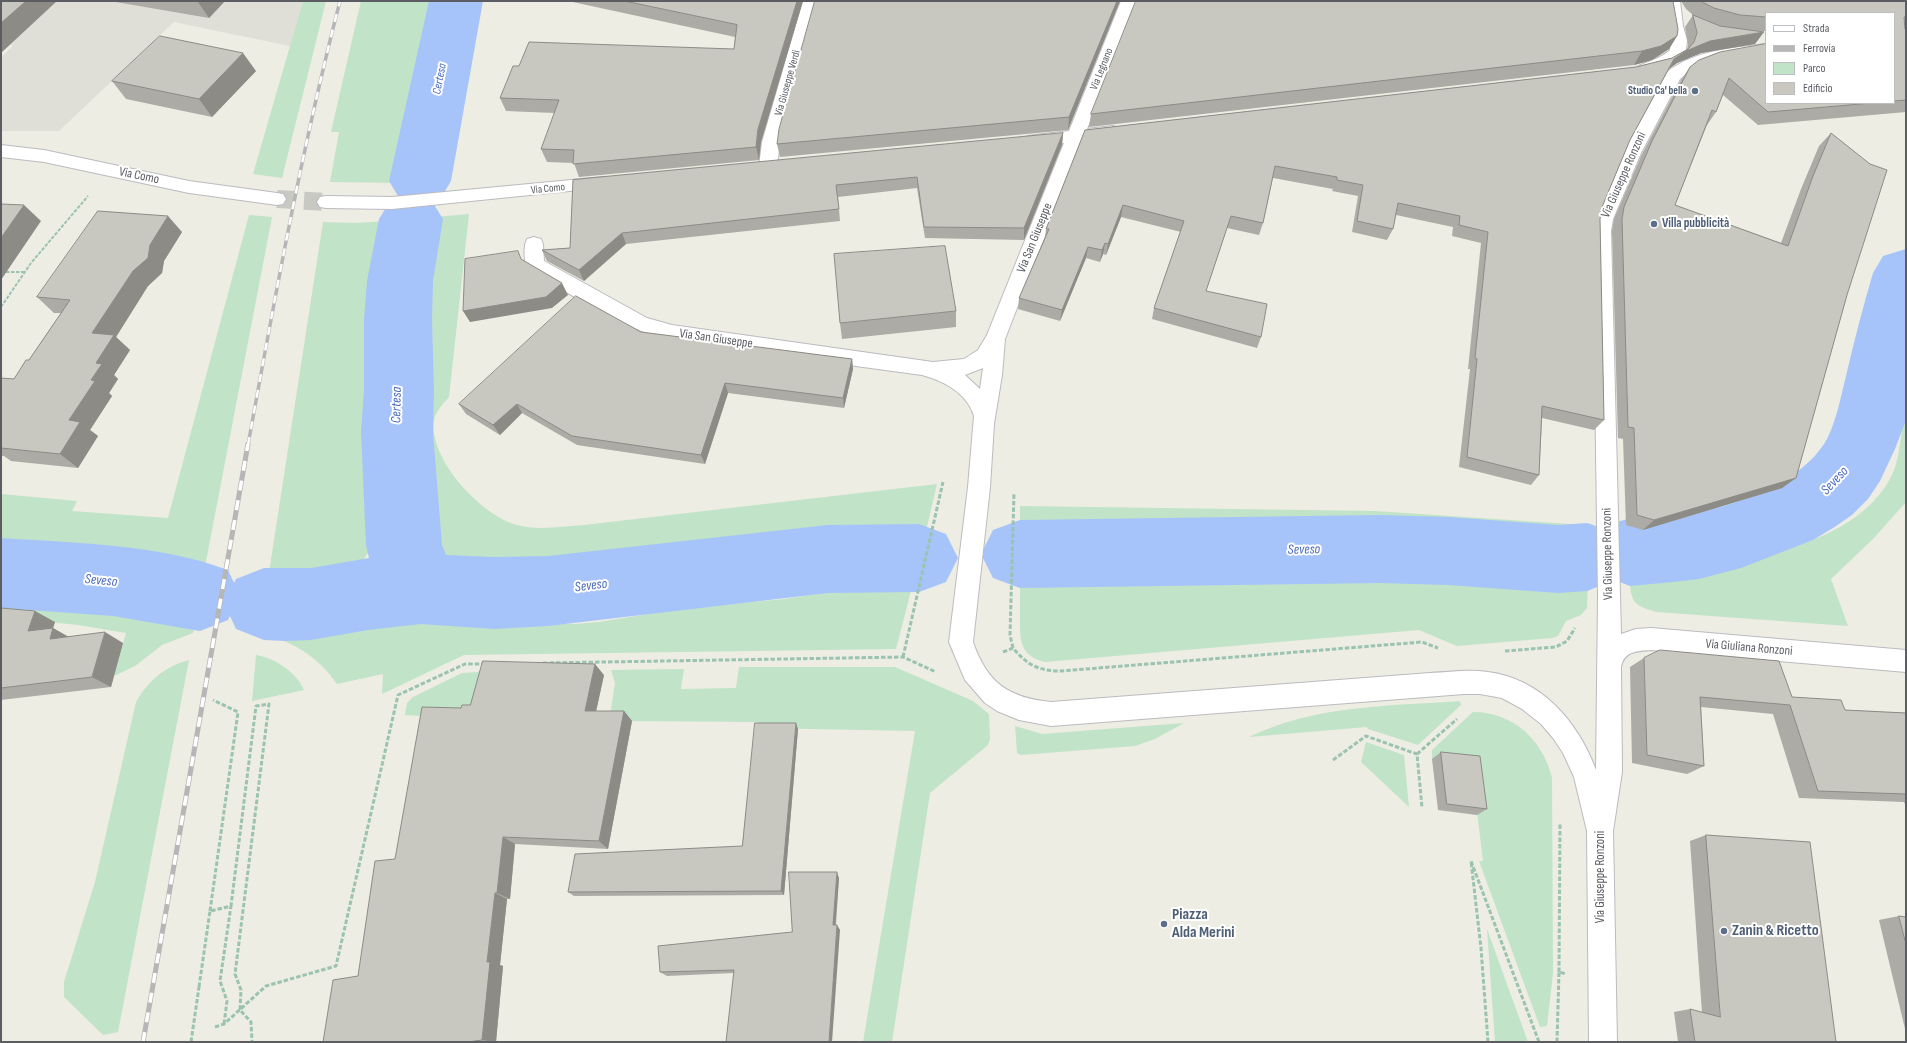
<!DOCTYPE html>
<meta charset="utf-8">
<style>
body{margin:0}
#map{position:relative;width:1907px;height:1043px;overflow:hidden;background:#edede3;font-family:"Sofia Sans Condensed",sans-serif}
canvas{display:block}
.frame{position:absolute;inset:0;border:2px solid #5b5d63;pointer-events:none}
.legend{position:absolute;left:1765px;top:12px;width:130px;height:92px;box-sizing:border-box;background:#fff;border:1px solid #bdbec1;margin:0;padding:5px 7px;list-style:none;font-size:12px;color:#5b5d63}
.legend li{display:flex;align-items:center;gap:8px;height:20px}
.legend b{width:20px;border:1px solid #bdbec1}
</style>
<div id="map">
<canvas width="1907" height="1043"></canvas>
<div class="frame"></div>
<ul class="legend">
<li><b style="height:5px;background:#fff"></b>Strada</li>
<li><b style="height:5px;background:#b6b6b7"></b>Ferrovia</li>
<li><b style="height:11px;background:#c1e3c8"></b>Parco</li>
<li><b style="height:11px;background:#c8c7c0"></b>Edificio</li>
</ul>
</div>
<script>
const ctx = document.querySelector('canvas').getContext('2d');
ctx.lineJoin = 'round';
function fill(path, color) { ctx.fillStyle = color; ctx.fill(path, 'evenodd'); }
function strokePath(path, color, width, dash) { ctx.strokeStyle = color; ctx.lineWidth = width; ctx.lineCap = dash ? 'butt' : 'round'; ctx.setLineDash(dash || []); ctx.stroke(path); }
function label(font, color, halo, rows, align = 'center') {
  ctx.font = font + ' "Sofia Sans Condensed",sans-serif'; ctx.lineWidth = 4; ctx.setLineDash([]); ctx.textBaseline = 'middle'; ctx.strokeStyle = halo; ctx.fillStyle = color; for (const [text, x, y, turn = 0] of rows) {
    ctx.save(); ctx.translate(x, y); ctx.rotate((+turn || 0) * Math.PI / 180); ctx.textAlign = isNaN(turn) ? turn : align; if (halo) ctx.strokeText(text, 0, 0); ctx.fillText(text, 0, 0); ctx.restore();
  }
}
const industrial = new Path2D(`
 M1,1H303L290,46L174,22L59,131H1V57L13,46L1,43Z`);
const green = new Path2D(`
 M303,1H326L282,178L253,174Z
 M361,1H441L398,183L330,182L339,132H331Z
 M469,214L449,397C443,404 436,411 434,420C428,459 482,516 517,525C538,531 563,526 584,525L937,484L926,531H881L711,549L484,562H466L456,560L445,555L438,548L427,480L413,437L420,379L435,217Z
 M249,215L272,217L204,572L179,575L145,574L93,567L44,554L1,553V494L77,501L72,511L168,518Z
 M387,221L378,257L375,283L373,315L376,416L375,534C365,586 309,582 268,579L323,222L356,223Z
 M1906,399V502L1873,539L1831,579L1848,626L1657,612C1636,606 1631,604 1630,582C1660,579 1691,577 1720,569C1733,566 1745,560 1758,557C1807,544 1863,527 1890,479C1902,458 1901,423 1906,399Z
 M1020,506L1375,511L1585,525L1588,528V533L1456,529L1219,535L1188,534L1099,525L1048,531L1020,530Z
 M1373,572L1495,581L1544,580L1588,583L1587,608L1581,615L1566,621L1558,636L1552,638L1457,646L1419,630L1045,662C1020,656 1020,641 1020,619C1020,607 1020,595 1020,584L1115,583L1215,577Z
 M865,588H887L911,591L896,649L464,655L382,694L383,674L337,684C318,656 291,640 259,634L261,621L286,624L345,616L409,613L425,614L476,624H575L599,622L679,609L784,599L840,590Z
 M1,591C66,596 132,605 196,622L193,633L162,645L135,666L114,676L126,633L78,625L1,617Z
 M256,655C275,658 296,672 304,690L252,701Z
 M189,660L118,1032L103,1035L64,997V982L95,882L136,702C148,681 165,666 189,660Z
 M739,667H895L973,701L989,714L990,739L988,745L930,793L892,1042H863L915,731L758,728V722L626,721L610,716L615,683L611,670L684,669L681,689L736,688Z
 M493,671L474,719L405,715L407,703L413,697L462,673Z
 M1460,701L1461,705L1418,745L1368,729L1367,727L1249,737C1315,705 1389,706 1460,701Z
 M1473,712C1513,712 1543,740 1552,778L1553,973L1547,1026L1540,1027L1479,861H1483L1471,763L1432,759V750Z
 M1184,723L1155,739L1135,746L1021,755L1017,753L1015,726L1042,734Z
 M1366,742L1404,755L1409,807L1361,762Z
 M1487,929L1528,1042H1495Z`);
const river = new Path2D(`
 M429,1H483L451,181L442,196L426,201L433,203L443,219L433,281L432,320L434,390L433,432L442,545L446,555L494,557L548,556L828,525L919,524L946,534L958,558L946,582L919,592L828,593L548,626L494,629L421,624L368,630L311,640L286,641L264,640L236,629L230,616L228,620L200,631L113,616L1,608V538C76,543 158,544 228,570L234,583L236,579L264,568H311L369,558L366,545L361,432L364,390V320L367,281L379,219L389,203L405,198L398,196L389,181Z
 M1906,249V420L1895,449L1880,481L1868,499L1852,515L1833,528L1813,540L1741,568L1699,579L1673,582L1630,586L1615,580L1587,591L1558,593L1448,585L1380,583L1020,588L993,578L981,554L993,530L1020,520L1380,515L1448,517L1558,525L1587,523L1602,528C1634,512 1679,515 1715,508C1754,499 1809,475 1828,437C1837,418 1841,396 1846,376C1854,341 1863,307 1873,273L1883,256Z`);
const minorTunnel = new Path2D(`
 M277,199L326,202`);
const pathFar1 = new Path2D(`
 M6,272H24
 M1,307L31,263L88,196`);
const path = new Path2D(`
 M1013,648L1010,635L1014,493
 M1505,651L1556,647L1567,641L1575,628
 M1003,652L1013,648C1027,665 1039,671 1061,671L1422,642L1438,648
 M903,657L943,482
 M543,663L903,657L936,672
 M1417,754L1457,719
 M1333,760L1366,736L1417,754L1422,808
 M210,911L238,712L213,700
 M1559,972L1560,823
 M199,987L210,911L231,906L256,706L269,704L235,974L241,990L240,1010L251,1022L252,1042
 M224,1024L227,1001L220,981L231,906
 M215,1027L224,1024L266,986L336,966L398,695L465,664H486
 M1488,1042L1481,948L1471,861L1539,1042
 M1557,1042L1559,972L1566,974`);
const minor = new Path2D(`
 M803,1H819L780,142L777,166L774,170L768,172L762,170L759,166L762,142Z
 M1121,1H1137L1087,129L1113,126L1119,128L1122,132L1119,136L1082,141L1005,339L1002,375L994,424L990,487L973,642C987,683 1009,698 1051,702L1430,673C1449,672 1469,669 1488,672C1542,679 1578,722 1596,770L1598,597L1593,231L1595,219L1623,153L1667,72C1695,50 1732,48 1766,44V54C1736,58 1704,59 1680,79L1641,153L1613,219L1611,231L1621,634L1636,629L1651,628L1906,650V672L1651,650C1637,651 1624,651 1621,667L1622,772L1613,831L1617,1042H1589L1587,831L1574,777L1563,753L1553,738L1541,724L1522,709L1502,698L1480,694H1464L1051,726L1019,720L997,711L985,703L965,680L949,642L968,487L974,416C967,393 944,381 922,375L672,341C620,328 575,296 528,270C524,262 523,247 527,239L534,237L541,239L543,244L544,261L647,318L672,325L933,362L964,359L978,350L987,335L1064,143L1034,146L1028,144L1025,140L1028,136L1069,131ZM983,368L980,389L965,375Z
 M1664,1H1680L1683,26L1687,40L1686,50L1680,59L1670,66L1642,75L1636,74L1634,70C1639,63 1660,60 1670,50L1671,40L1667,26Z
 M1,145L44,150L189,181L277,193L283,194L286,199L283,204L277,205L189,193L44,162L1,157Z
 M603,177L609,179L612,183L609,187L392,209L326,208L320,207L317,202L320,197L326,196L392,197Z`);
const railFar1 = new Path2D(`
 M248,445C275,296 302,148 340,1`);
const rail = new Path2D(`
 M143,1042L248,444`);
const pathBridge = new Path2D(`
 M191,1042L199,987`);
const wall = new Path2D(`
 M110,1H225L209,18Z
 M568,1H803L761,142L759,160L579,177L574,163L547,162L541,149L555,113L506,111L500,98L519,66L734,49L735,37Z
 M815,1H1120L1068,130L780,157L777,144Z
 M1681,1H1906V112L1758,125L1723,95L1716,112L1707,125L1675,205L1781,243L1801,189L1819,146L1831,133L1847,295L1796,478L1782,488L1643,530L1626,525L1623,439L1618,438L1612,231L1614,219L1642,154L1681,80L1690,67L1720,52L1766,103H1894V13H1766V31H1756L1755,44L1701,53L1677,63L1669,69L1630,140L1602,207L1600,219L1604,420L1594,430L1542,418L1539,475L1531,485L1459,467L1470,369H1468L1481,243L1452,236L1453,227L1396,215L1393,229L1387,240L1352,232L1358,196L1332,191L1333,189L1273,178L1263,223L1259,235L1227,228L1206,291L1261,337L1257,348L1152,319L1154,308L1181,232L1121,217L1106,255L1103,254L1100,262L1086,258L1060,321L1018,309L1019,298L1045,237L1046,229L1085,130L1636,67L1672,58L1687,50L1688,45L1685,27L1693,15L1686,9Z
 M1677,36L1669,49L1652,60L1634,65L1089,127L1091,114Z
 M256,71L212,117L126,99L112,81Z
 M1063,133L1062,145L1024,240L925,238L917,188L838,197L840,221L626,244L584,281L547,261L542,250L570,248L573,180Z
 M182,232L164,261L162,273L148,286L116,337L130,350L114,375L118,379L109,393L112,396L90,430L98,436L78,468L11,461L4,456H1V378L14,379L29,360L61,313H54L37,297Z
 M956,311V327L842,339L840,323Z
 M641,332L852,359L853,369L844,408L728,393L705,464L577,445L522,413L500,435L466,414L459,404Z
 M1,608L55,622L53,628L69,637L123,643L111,687L1,700Z
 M1644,658L1792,697L1845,710L1906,713V806L1904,802L1799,798L1773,714L1701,707L1704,766L1687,774L1632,763L1630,667Z
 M604,675L596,711H624L632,721L608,849L515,844L510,899H507L500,965L503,966L496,1042H323L358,976L395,859L461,708Z
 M798,729L784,895L574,896L568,892L742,846Z
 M1441,752L1487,809L1477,815L1438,810L1432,759Z
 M1706,835L1836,1042H1678L1674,1012L1690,1009L1702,1013L1690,841Z
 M839,878L836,925L840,930L733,973L667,976L660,972L792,932Z
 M1899,916L1906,917V1033L1879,920Z`);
const shadedWall = new Path2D(`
 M26,1H57L1,53V23Z
 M198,1H225L209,18L198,2Z
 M797,1H803L761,142L759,160L756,147L758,129Z
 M1117,1H1120L1068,130L1069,117Z
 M1764,32L1755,44L1701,53L1677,63L1666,71L1674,59L1686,51L1710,41Z
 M1677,36L1669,49L1652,60L1634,65L1642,51Z
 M243,53L256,71L212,117L199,99Z
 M1063,133L1062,145L1024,240V228Z
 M24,205L41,221L1,280V238Z
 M1123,205L1121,217L1106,255L1108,244Z
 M168,216L182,232L164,261L162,273L148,286L116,337L130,350L114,375L118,379L109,393L112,396L90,430L98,436L78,468L60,454L69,420L91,380L96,363L92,333Z
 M622,233L626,244L584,281L579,270Z
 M1105,243L1103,254L1100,262L1102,250Z
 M1088,247L1086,258L1060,321L1062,310Z
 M562,283L568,295L552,308L470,322L463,311Z
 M852,359L853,369L844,408L843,398Z
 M725,383L728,393L705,464L701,455Z
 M517,404L522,413L500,435L493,425Z
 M1796,478L1782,488L1643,530L1654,520Z
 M35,611L55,622L48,642L28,631Z
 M53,628L72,639H50Z
 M105,632L123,643L111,687L92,677Z
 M595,664L604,675L594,721L585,711Z
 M624,711L632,721L608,849L599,841Z
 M796,723L798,729L784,895L781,891Z
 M503,837L515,844L510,899L497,893Z
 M837,872L839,878L835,929L833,925Z
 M495,893L507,899L500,965L503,966L496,1042H493L482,1040L487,962Z
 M837,925L840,930L832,1042H829Z`);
const building = new Path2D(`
 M1,1H26L1,23Z
 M625,1H797L758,129L756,147L573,164L574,150L541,149L559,100L500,98L513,66H519L529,42L734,49L737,25Z
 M815,1H1117L1069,117L777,144L779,129Z
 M1136,1H1673L1678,29L1677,36L1661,46L1642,51L1091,114Z
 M1701,1H1906V17H1904L1905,29H1906V100L1894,101V13H1766V17L1740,15L1714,8L1704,3Z
 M1693,15L1720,26L1764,32L1710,41L1686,51L1674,59L1630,140L1602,207L1600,219L1604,420L1542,406L1539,475L1467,457L1477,359L1475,358L1488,232L1459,225L1460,216L1398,203L1393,229L1357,221L1363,185L1337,180V177L1275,166L1263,223L1231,216L1206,291L1267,304L1261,337L1154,308L1184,221L1123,205L1108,244L1105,243L1102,250L1088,247L1062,310L1019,298L1049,229H1046L1085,130L1636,67L1672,58L1688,49L1694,42L1697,33Z
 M160,36L243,53L199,99L112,81Z
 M1766,44V103H1872L1768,112L1729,78L1716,112L1712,110L1675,205L1788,246L1813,176L1831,133L1870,164L1887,170L1847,295L1796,478L1654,520L1637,515L1634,428L1628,427L1622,219L1624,207L1652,141L1690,67L1699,60L1720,52Z
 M1063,133L1024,228L924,227L917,177L836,185L839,209L622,233L579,270L542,250L570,248L573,180Z
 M1,204L24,205L1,238Z
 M98,211L168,216L150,245L148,258L133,271L92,333L114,335L96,363L102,364L91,380L95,381L69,420L80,422L60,454L1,448V378L14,379L26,360H29L70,300L37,297Z
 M945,246L956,311L840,323L834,254Z
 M518,251L521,259L562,283L546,297L463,311L465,259Z
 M576,296L641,332L852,359L843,398L725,383L701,455L572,436L517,404L493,425L459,404Z
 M1,608L35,611L28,631L53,628L50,639L105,632L92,677L1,688Z
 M1660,650L1779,661L1792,697L1841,700L1845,710L1906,713V794L1818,791L1790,705L1700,697L1704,766L1647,755L1644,658Z
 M483,661L595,664L585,711H624L599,841L503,837L497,893H495L487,962H490L482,1040L468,1042H323L333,980L358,976L375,861L395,859L422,707L461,708L462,705H470Z
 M755,723H796L781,891L568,892L575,854L742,846Z
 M1441,752L1480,756L1487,809L1447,804Z
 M1706,835L1810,842L1836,1042H1695L1690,1009L1720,1017Z
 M789,872H837L833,925H837L829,1042H726L734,970L660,972L658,946L792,932Z
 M1899,916L1906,917V944Z`);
const markers = [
 [1695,91,4,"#5c6f8a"],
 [1654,224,4,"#5c6f8a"],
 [1164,924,4,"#5c6f8a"],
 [1724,931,4,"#5c6f8a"]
];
const farStreetnames = [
 ["Via Legnano",1102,69,-68],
 ["Via Giuseppe Verdi",788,83,-74],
 ["Via Como",548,189,-6]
];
const farServicenames = [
 ["Studio Ca' bella",1687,91]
];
const farWaternames = [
 ["Certesa",440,79,-79]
];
const streetNames = [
 ["Via Giuseppe Ronzoni",1624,175,-66],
 ["Via Como",139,176,12],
 ["Via San Giuseppe",1035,238,-68],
 ["Via San Giuseppe",716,339,8],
 ["Via Giuseppe Ronzoni",1608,554,-91],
 ["Via Giuliana Ronzoni",1749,648,5],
 ["Via Giuseppe Ronzoni",1601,877,-90]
];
const serviceNames = [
 ["Villa pubblicità",1662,224]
];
const waterNames = [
 ["Certesa",397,405,-89],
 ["Seveso",1835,481,-47],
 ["Seveso",1304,550,-1],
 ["Seveso",101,581,5],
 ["Seveso",591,586,-7]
];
const nearServicenames = [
 ["Piazza",1172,915],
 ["Alda Merini",1172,933],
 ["Zanin & Ricetto",1732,931]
];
fill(industrial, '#dfded7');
fill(green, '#c1e3c8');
fill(river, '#a6c4fa');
strokePath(minorTunnel, '#c8c9c3', 18, [18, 9]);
strokePath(minor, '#bbbbc1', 2);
strokePath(pathFar1, '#9bc3af', 2, [3.5, 1.5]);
strokePath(path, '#9bc3af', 3, [4.5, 2]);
fill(minor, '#fff');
strokePath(railFar1, '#b6b6b7', 3.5);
strokePath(rail, '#b6b6b7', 5);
strokePath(railFar1, '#fff', 2.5, [8]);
strokePath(rail, '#fff', 3.5, [10]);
strokePath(pathBridge, '#9bc3af', 3, [4.5, 2]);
fill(wall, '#acaba5');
fill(shadedWall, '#8c8b86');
fill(building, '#c8c7c0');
strokePath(building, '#8c8b86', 1);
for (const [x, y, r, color] of markers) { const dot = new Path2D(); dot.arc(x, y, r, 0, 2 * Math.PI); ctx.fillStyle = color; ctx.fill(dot); strokePath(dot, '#fff', 1.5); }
label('11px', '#5b5d63', '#fff', farStreetnames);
label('bold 11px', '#4e5e75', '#fff', farServicenames, 'right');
label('italic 12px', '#4a6bbc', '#fff', farWaternames);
label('13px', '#5b5d63', '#fff', streetNames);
label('bold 13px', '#4e5e75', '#fff', serviceNames, 'left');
label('italic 14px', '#4a6bbc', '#fff', waterNames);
label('bold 16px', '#4e5e75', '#fff', nearServicenames, 'left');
</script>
